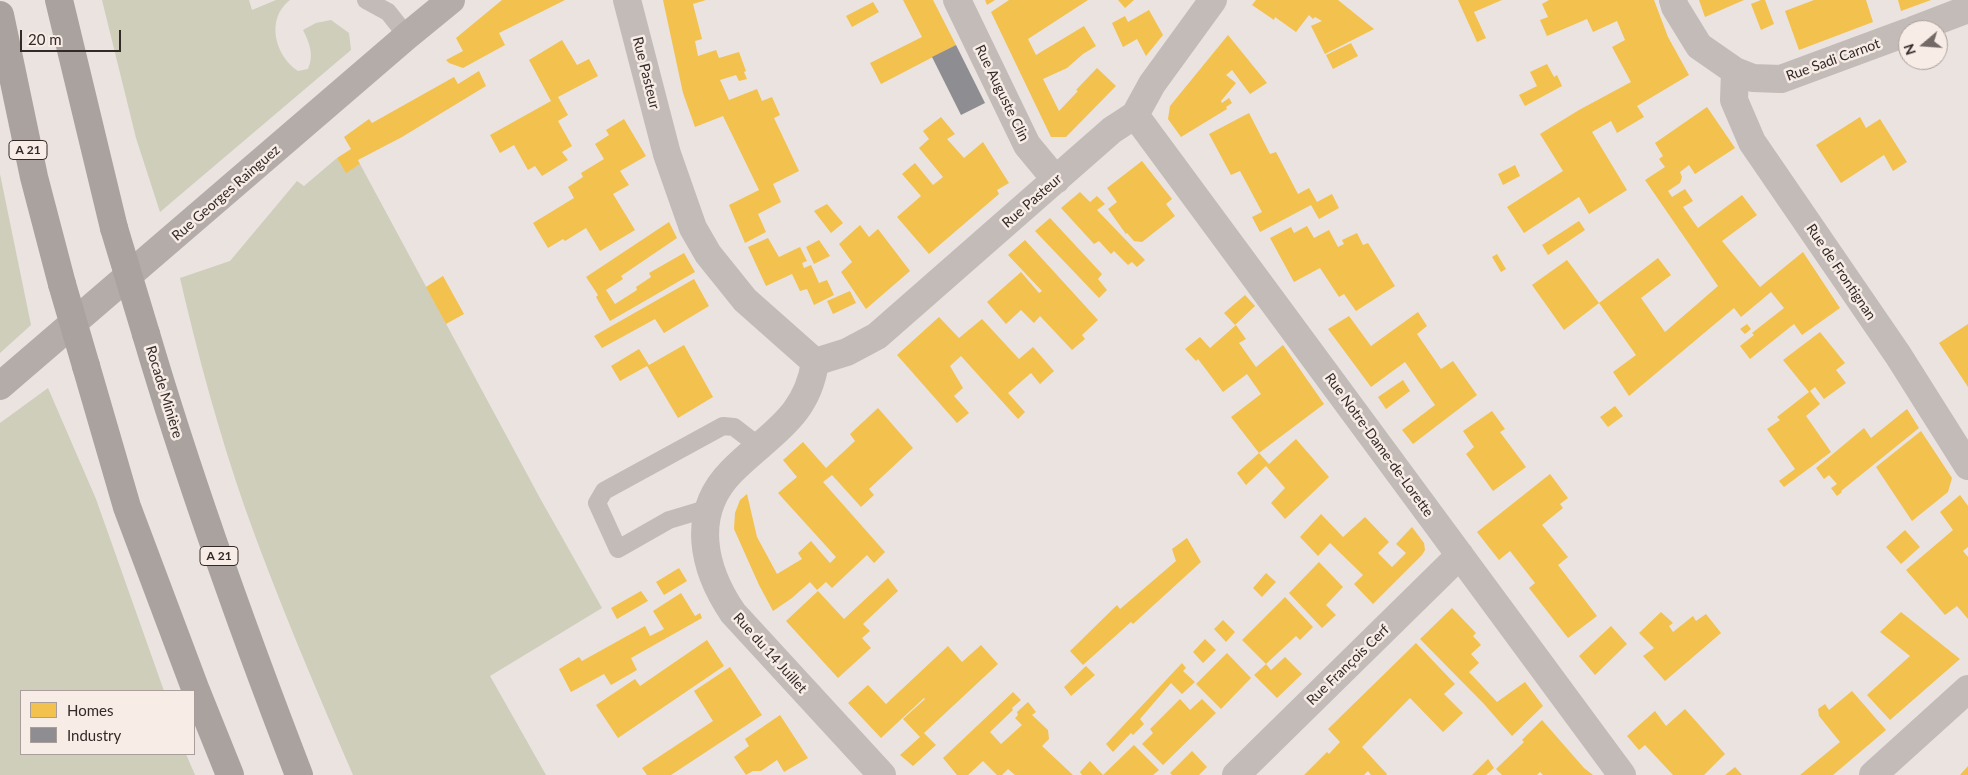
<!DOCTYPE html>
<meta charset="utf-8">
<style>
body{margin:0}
#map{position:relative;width:1968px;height:775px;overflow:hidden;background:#eae3e0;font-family:Lato,sans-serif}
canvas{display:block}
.legend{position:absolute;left:20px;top:690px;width:175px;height:65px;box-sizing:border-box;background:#f7ece6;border:1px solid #a99e9a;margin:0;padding:6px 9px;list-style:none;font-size:15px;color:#332927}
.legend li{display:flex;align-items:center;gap:10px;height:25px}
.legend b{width:25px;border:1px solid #a99e9a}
.north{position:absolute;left:1898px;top:20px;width:50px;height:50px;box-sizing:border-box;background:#f7ece6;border:1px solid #a99e9a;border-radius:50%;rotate:252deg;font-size:14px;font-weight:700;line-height:20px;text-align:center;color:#332927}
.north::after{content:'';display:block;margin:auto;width:18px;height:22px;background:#736a68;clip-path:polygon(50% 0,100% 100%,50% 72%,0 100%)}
.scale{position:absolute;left:20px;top:30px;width:101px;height:22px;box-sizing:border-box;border:2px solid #332927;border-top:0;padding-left:6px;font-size:15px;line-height:18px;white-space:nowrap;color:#332927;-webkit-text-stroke:4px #f7ece6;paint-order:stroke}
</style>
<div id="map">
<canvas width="1968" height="775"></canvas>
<ul class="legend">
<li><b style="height:14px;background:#f2c14e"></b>Homes</li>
<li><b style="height:14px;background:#8d8d92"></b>Industry</li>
</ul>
<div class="north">N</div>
<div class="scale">20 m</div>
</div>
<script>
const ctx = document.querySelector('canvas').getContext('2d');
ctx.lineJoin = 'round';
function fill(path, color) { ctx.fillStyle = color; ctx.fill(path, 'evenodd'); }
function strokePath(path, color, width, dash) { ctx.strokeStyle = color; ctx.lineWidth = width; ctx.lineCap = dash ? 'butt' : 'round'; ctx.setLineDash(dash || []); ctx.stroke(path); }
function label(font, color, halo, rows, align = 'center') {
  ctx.font = font + ' Lato,sans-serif'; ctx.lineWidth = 5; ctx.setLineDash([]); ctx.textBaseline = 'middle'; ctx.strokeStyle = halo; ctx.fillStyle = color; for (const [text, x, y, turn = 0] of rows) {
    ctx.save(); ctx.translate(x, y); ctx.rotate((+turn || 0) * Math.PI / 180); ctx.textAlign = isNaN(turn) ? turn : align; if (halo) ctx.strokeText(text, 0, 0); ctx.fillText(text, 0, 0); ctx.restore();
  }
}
const green = new Path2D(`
 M102,0H249L252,10L276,0H290C265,19 275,56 298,71L308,69C314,55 310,44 303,30L316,23L331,20L349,33L351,50L160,212L136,138Z
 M337,158L346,172L360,164L541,500L602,608L490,676L546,775H353C315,687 277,598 245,508C219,433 198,356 180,278L230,261L297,181L304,186Z
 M0,174L31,325L0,353Z
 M48,388L96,499L164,691H21V754H186L195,775H0V423Z`);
const homes = new Path2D(`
 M502,0H565L499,33L505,45L463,68L449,63L446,60L463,51L456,38Z
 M663,0H706L693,4L702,39L695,41L698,56L716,50L719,58L739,52L746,71L744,72L747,79L739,81L736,75L720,80L729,100L757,89L762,101L772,97L780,115L774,118L799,171L773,184L781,202L758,214L766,232L745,243L729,205L759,190L723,116L695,127L683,93Z
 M903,0H933L956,45L881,84L870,63L922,37Z
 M985,0H995L987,5Z
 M1009,0H1088L1028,39L1036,55L1084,26L1096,46L1083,54L1067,68L1043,79L1059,111L1078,91L1076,90L1097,68L1116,86L1066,137H1051L991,12Z
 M1118,0H1134L1125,8Z
 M1256,0H1338L1374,29L1325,54L1311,26L1322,21L1315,17L1313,19L1309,15L1296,32L1275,17L1274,20L1252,5Z
 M1458,0H1502L1474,12L1486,38L1477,42Z
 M1549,0H1654L1668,37L1689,75L1637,106L1644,117L1617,133L1611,121L1592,132L1627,190L1589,214L1579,197L1524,233L1507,207L1563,171L1540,134L1579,110L1631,82L1612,47L1625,40L1617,21L1593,32L1587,19L1547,36L1540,20L1548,17L1542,4Z
 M1699,0H1744L1705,17Z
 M1761,0H1765L1774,24L1761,30L1751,4Z
 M1814,0H1866L1873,22L1799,50L1785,11Z
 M1898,0H1931L1901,11Z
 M873,2L879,12L852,27L846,16Z
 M1149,10L1163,35L1146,56L1137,39L1123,47L1112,23L1125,16L1128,22Z
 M1228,35L1267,83L1250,94L1232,70L1226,75L1236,83L1221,101L1222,103L1229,98L1232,103L1226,107L1227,109L1181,137L1168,119L1170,106Z
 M562,40L577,65L589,59L598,76L558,97L568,115L558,121L572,146L562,152L568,160L542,176L535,166L528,170L514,145L500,153L490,135L551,101L529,60Z
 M1351,43L1358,56L1333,69L1326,55Z
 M1547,64L1554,77L1557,75L1562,86L1525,106L1519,95L1537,86L1530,72Z
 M479,71L486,86L402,137L358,160L360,164L346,173L337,158L351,149L344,137L369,119L372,123L454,77L458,84Z
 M1707,107L1735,148L1695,174L1689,165L1680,172L1682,177L1680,183L1668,191L1672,197L1685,189L1693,201L1683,207L1698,228L1742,195L1757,215L1722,241L1760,287L1803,252L1840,308L1802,335L1794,324L1750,359L1740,346L1754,335L1752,333L1784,308L1771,292L1741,317L1734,308L1629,396L1613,372L1636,355L1599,303L1658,258L1671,275L1641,298L1665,332L1718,286L1645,180L1665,167L1659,159L1663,156L1655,143Z
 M1249,113L1270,154L1276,152L1298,194L1309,188L1317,202L1332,194L1339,208L1319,219L1311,205L1260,232L1252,217L1262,212L1240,171L1231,175L1209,134Z
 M941,117L955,134L947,139L964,158L983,142L1009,183L997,190L999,194L929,254L897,217L921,196L902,174L915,163L933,185L943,177L919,148L929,139L923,131Z
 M1860,117L1866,128L1880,119L1907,162L1893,171L1884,155L1841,183L1816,145Z
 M624,119L646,156L620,171L629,185L613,194L635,230L600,251L586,228L565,241L563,239L548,248L533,223L574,198L568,187L583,177L581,173L604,159L595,144L609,135L606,130Z
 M1142,161L1172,199L1166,204L1175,216L1142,242L1134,241L1127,233L1126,234L1108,209L1117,202L1107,188Z
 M1515,165L1520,176L1503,185L1498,174Z
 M1080,192L1090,202L1097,196L1105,204L1097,210L1145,260L1137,267L1132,262L1128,265L1114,251L1111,254L1099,241L1094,244L1061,208Z
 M827,204L843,223L831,233L814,211Z
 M1050,218L1102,274L1098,279L1107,290L1099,298L1035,231Z
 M1579,221L1585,230L1548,255L1542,245Z
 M669,222L677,238L621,276L623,279L606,290L615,304L637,290L636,287L651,277L649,273L684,253L695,272L610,321L596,297L598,295L586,277Z
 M860,225L869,237L878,229L910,271L866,309L841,272L852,262L839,244Z
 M1307,226L1314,238L1329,230L1338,247L1344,244L1342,240L1357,233L1363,245L1368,243L1395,286L1356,311L1344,294L1339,297L1320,268L1294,282L1270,238L1291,227L1294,233Z
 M768,238L779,257L800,247L807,261L802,263L804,268L811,265L819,283L827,280L834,295L814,305L807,289L800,291L792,274L766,286L748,247Z
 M819,240L830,256L814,264L806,247Z
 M1025,240L1098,320L1082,335L1085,339L1072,350L1040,316L1034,323L1021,310L1006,324L987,302L1021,272L1039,293L1042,291L1008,255Z
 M1497,254L1506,269L1501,272L1492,257Z
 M1567,260L1599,303L1564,330L1532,285Z
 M443,276L464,314L446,324L426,287Z
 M694,279L709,306L664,333L655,319L602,348L594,336Z
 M850,291L856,303L833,314L827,301Z
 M1245,295L1255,306L1235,325L1224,313Z
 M1418,312L1427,326L1417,334L1441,369L1453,361L1477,395L1413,444L1402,430L1435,405L1405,362L1371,387L1328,329L1349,316L1371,346Z
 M939,317L959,338L982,319L1019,359L1033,347L1054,371L1040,384L1031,373L1008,393L1025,412L1018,419L961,356L950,366L963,388L954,396L969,413L957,423L897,355Z
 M1747,324L1751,329L1745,334L1740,329Z
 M1968,324V387L1939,343Z
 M1236,325L1246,339L1239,343L1256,367L1283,345L1324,404L1259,453L1269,464L1296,439L1329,477L1285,519L1271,503L1285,488L1266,466L1246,485L1237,473L1259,453L1231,417L1261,394L1247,374L1223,392L1198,359L1196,361L1185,349L1200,337L1210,348Z
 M1820,332L1845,363L1836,370L1846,383L1824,399L1815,387L1810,391L1820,404L1806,416L1831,452L1784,487L1779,481L1795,469L1767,429L1780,420L1777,417L1809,392L1783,360Z
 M684,345L713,397L678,418L647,366L620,381L611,366L639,349L649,365Z
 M1403,380L1410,391L1386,409L1378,397Z
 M1615,406L1623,416L1608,427L1600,417Z
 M878,408L913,448L869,489L874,495L861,507L832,475L823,482L885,552L874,563L867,555L832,588L826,582L817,590L810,582L792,598L773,611L759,585L734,529L735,513L740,500L747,494L757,537L777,574L802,559L798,553L811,541L830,563L836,557L778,493L797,477L783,460L803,442L826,468L855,441L850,434Z
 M1907,409L1919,428L1841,491L1842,492L1837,496L1831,488L1837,484L1829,475L1824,479L1816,468L1864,428L1871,438Z
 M1492,411L1505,429L1500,432L1526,467L1493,491L1466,454L1474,447L1463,431Z
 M1921,431L1952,478L1948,492L1912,521L1876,467Z
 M1550,474L1568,498L1560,504L1563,508L1542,525L1568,557L1558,565L1597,616L1568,638L1529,588L1535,583L1510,551L1499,560L1477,532Z
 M1960,495L1968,506V547L1963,551L1968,557V619L1957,606L1945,615L1906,570L1953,530L1940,512Z
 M1321,514L1343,537L1365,517L1389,542L1378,553L1392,567L1406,553L1396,544L1412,527L1424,543L1425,550L1422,555L1373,604L1354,584L1363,575L1330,543L1318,556L1300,537Z
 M1905,530L1920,547L1901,564L1886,547Z
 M1187,538L1201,562L1133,624L1131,622L1083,665L1070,651L1117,605L1120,609L1176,561L1172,549Z
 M1319,562L1343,587L1326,605L1336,615L1322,628L1289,593Z
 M679,568L687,581L664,595L656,582Z
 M1266,573L1276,582L1262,597L1253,588Z
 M888,578L898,591L863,624L870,631L862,638L871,648L838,678L786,621L818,591L844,619Z
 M641,591L648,601L617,619L611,608Z
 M681,593L695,616L700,613L702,618L631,658L637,670L611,685L604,674L571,692L559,669L579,657L582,661L645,626L650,636L664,629L653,611Z
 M1285,597L1313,627L1300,640L1296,636L1266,664L1242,640Z
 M1452,608L1476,633L1473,636L1481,645L1471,654L1479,663L1469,672L1497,702L1525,682L1543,706L1512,736L1484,704L1420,639Z
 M1661,612L1673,623L1669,626L1673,632L1693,616L1696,621L1706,614L1721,633L1665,681L1643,656L1654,648L1639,633Z
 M1901,612L1960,659L1890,720L1867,695L1910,656L1880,632Z
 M1223,620L1235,632L1226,642L1214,629Z
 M1611,626L1627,644L1595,675L1579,656Z
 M1205,639L1216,650L1203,663L1193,652Z
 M707,640L724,666L618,738L596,705L635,679L640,686Z
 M1416,643L1455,684L1444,694L1463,713L1443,732L1410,698L1362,747L1387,774L1386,775H1371L1368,771L1364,775H1304L1327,752L1329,754L1340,742L1328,729Z
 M981,645L998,664L924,733L936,745L913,766L900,755L920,737L903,719L925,699L924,698L881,738L848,703L868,685L886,704L948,646L962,662Z
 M1227,653L1251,678L1221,709L1196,684Z
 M1285,657L1302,674L1277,698L1254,675L1266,664L1271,670Z
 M1182,663L1186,668L1183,671L1195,682L1182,694L1171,683L1140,719L1144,724L1133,735L1131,733L1113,752L1106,744Z
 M1086,666L1095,675L1071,696L1064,687Z
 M730,667L762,715L671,775H647L642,768L713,721L694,691Z
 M1852,691L1886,730L1833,775H1800L1840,742L1819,716L1818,709L1825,704L1829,710Z
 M1013,692L1021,700L1012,708L1013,710L990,732L1001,744L1022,725L1015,718L1018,715L1017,712L1028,702L1036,712L1032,715L1048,730L1049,739L1042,746L1073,775H1015L1008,769L1002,775H997L983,761L968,775H957L943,758Z
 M1180,699L1190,710L1202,699L1216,713L1163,765L1142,744L1153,733L1150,729Z
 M1685,709L1725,754L1704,775H1673L1645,745L1639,750L1627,736L1655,711L1666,726Z
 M780,715L808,758L784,772L777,760L761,771H753L746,775L734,757L749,746L745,739Z
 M1542,720L1584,768L1593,775H1543L1540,772L1537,775H1502L1496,769L1524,742L1522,740Z
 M1134,745L1159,770L1153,775H1082L1080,772L1090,761L1103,775Z
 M1192,751L1207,767L1199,775H1172L1170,773Z
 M1488,759L1494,768L1486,775H1472Z
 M1968,766V775H1960Z
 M1735,767L1742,775H1725Z`);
const industry = new Path2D(`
 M956,45L985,103L961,115L932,57Z`);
const lane = new Path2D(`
 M366,0L388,12L407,36
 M709,508L669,520L618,549L597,503L604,491L723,426L734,427L760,447`);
const street = new Path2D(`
 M627,0L667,154L693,228L708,254L745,300L815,362
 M957,0L1027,145L1056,180
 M1673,0L1675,7L1699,46L1735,71L1753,78L1781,79L1908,32
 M1913,30L1968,9
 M1735,71L1734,100L1752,142L1898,355L1968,466
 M1135,115L1622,775
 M815,362L847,352L877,336L1112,130L1135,115L1152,84L1213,0
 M815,362C807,419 767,435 731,472C690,514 703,569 733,613L882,775
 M1236,775L1460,555
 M1873,775L1968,689`);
const secondary = new Path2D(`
 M0,386L407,36L451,0`);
const highway = new Path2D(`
 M59,0L114,228
 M0,15L34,177L62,284
 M146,334C190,483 243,630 299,775
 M86,366L127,507L195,688L230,775`);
const highwayBridge = new Path2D(`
 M114,228L146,334
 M62,284L86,366`);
const shields = [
 [28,150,38],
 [219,556,38]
];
const shieldNames = [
 ["A 21",28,150],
 ["A 21",219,556]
];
const streetNames = [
 ["Rue Sadi Carnot",1833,60,-20],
 ["Rue Pasteur",646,73,76],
 ["Rue Auguste Clin",1002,93,64],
 ["Rue Georges Rainguez",226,193,-41],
 ["Rue Pasteur",1032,201,-41],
 ["Rue de Frontignan",1841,272,56],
 ["Rocade Minière",164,392,73],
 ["Rue Notre-Dame-de-Lorette",1379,445,54],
 ["Rue du 14 Juillet",770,653,48],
 ["Rue François Cerf",1348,665,-44]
];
fill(green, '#cecebb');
fill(homes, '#f2c14e');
fill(industry, '#8d8d92');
strokePath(lane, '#c3bbb8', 18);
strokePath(street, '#c3bbb8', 28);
strokePath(secondary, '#b4aca9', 28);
strokePath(highway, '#a9a29f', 28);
strokePath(highwayBridge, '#a9a29f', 28);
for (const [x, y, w] of shields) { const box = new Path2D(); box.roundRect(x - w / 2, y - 9.5, w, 19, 4); ctx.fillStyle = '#f7ece6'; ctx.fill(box); strokePath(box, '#332927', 1); }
label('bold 12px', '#332927', null, shieldNames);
label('14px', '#332927', '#f7ece6', streetNames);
</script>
